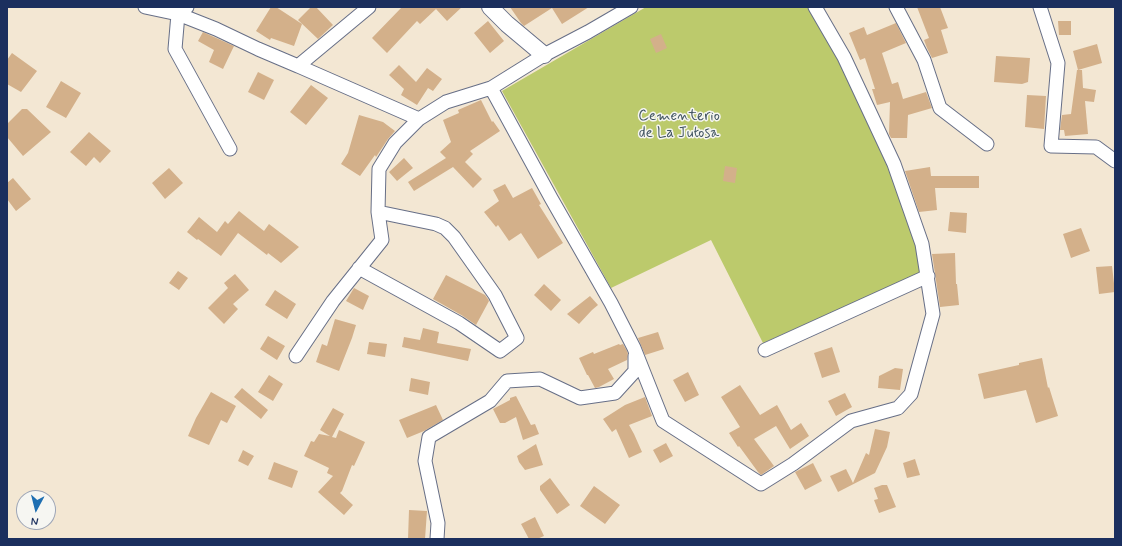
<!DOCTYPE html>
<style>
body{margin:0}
#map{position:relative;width:1122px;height:546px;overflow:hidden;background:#f3e7d3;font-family:Mynerve,sans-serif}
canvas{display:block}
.frame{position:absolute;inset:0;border:8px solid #1b2f5e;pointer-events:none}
.north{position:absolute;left:16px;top:490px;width:40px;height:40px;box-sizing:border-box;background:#f6f6f2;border:1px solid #9ea6b7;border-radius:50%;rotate:187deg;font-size:11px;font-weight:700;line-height:16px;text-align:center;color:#1b2f5e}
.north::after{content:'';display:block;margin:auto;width:14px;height:18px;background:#1f6fb2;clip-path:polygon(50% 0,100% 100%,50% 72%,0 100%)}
</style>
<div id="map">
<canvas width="1122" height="546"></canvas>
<div class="frame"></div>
<div class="north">N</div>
</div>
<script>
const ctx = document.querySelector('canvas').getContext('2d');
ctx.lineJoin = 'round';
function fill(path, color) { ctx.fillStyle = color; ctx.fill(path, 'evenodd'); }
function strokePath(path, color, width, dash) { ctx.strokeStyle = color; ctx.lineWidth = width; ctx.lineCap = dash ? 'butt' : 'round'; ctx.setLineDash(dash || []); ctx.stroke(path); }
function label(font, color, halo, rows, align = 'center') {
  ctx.font = font + ' Mynerve,sans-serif'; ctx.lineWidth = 3; ctx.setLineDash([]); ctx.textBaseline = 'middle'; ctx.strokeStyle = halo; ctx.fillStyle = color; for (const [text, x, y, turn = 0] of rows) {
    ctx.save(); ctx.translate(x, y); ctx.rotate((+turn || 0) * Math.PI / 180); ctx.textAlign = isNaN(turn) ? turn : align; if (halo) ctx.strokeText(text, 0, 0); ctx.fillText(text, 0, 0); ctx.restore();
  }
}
const green = new Path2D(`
 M646,7H809L840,61L890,168L916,246L921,273L763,343L711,240L611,288L502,91Z`);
const building = new Path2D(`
 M271,7H276L302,24L294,46L271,38L270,40L256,31Z
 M311,7H316L333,25L318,39L298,20Z
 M402,7H462L447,21L436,9L420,24L417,21L387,53L372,38Z
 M510,7H589L562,24L552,8L524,26L521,23Z
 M917,7H940L948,28L941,30L948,53L932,58L927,48L924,40L929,38Z
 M488,21L504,41L490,53L474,33Z
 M1058,21H1071V35H1059Z
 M896,23L906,43L882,53L892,84L898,82L903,99L926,92L932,108L908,115L907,138H891L889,134L890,102L877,105L872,89H875L865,58L860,60L849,33L864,27L867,35Z
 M203,32L234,46L223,69L209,62L214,50L198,41Z
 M661,34L667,48L656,53L650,39Z
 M1097,44L1102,63L1078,70L1073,51Z
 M12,53L37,71L21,92L7,84V60Z
 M996,56L1030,58L1028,82L1022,84L994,82Z
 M399,65L416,82L427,68L442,79L433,91L428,88L417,105L401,95L404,89L389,75Z
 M1077,70H1082L1083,88L1096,90L1094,102L1085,101L1088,134L1065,136L1064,130H1060L1062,115L1071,114Z
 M258,72L274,80L264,100L248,92Z
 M61,81L81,93L66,118L46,107Z
 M311,85L328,98L306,125L290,112Z
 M1027,95L1046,96L1044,129L1025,127Z
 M481,100L492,122L493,121L500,131L470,151L473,154L465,162L482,179L473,188L453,167L414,191L408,182L446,158L440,152L451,142L443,120L459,113L458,110Z
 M22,109H27L51,132L23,156L7,137V124Z
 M359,115L383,122L395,131L388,139L376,157L375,155L360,176L341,164L348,153Z
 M89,132L111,151L100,163L94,157L86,166L70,152Z
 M404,158L413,168L397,181L389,172Z
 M725,166L737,168L735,183L723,181Z
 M930,167L931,176H979V188H935L937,210L919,212L905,171Z
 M169,168L183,183L165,199L152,183Z
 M13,178L31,199L16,211L7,199V183Z
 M505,184L513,198L532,188L541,204L539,205L563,243L538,259L521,233L509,241L498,225L496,227L484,212L499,201L493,190Z
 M239,211L264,231L269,224L299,247L281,263L268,253L267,255L238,233L221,256L198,239L197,240L187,232L199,217L217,232L225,221L228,224Z
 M950,212L967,213L966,233L948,231Z
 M1081,228L1090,251L1071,258L1063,234Z
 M955,253L956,284H957L959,305L940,307L932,254Z
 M1112,266L1115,292L1099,294L1096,267Z
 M178,271L188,278L179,290L169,283Z
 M235,274L249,290L233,304L238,309L224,324L208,308L228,288L224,283Z
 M446,275L485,295L488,299L489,301L476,325L463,316L433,299Z
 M544,284L561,300L551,311L534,295Z
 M354,288L369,296L363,310L346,301Z
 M275,290L296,304L287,319L265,305Z
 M590,296L598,305L592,310L579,324L567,314Z
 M335,319L356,325L352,338L339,371L316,362L322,344L327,346Z
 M423,328L439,332L437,343L471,349L468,361L402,347L404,337L420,340Z
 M658,332L664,349L645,355L638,338Z
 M268,336L285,346L277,360L260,349Z
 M369,342L387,344L385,357L367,354Z
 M619,344L620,345L623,344L627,351L628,354L627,360L608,369L614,379L599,387L595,388L588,375H587L579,358L593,352L594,354Z
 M832,347L840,372L822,378L814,353Z
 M1042,358L1048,388L1049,387L1058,416L1036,423L1026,390L984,399L978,374L1019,365V363Z
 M895,368L903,369L900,390L878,388L879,376Z
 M688,372L699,395L685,402L673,380Z
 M269,375L283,384L273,401L258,392Z
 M411,378L430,382L428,395L409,391Z
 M740,385L760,415L777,405L791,430L801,423L809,436L790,449L776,426L754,439L774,466L761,475L758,472L739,446L738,447L729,433L740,427L721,397Z
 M242,388L268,410L261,419L234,397Z
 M211,392L236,406L227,423L221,420L209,445L188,436L196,418Z
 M845,393L852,407L836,416L828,401Z
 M516,396L531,425L535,424L539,434L523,440L516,417L505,423H500L493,409L510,400V398Z
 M645,397L652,416L629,425L634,434L642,452L629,458L616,429L612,432L603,419L625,405Z
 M436,405L443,420L424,431L407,438L399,420Z
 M333,408L344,414L332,437L336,438L339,430L365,442L354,466L352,465L342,491L340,493L353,505L344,515L318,492L333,476L327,473L329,468L304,456L311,441L314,442L319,434L330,436L320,430Z
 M875,429L890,432L887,447L875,473L838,492L830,476L846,469L853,483L866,453L869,455Z
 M666,443L673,456L660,463L653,450Z
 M536,444L543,465L525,470L519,462L517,456Z
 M243,450L254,456L248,466L238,461Z
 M915,459L920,475L907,478L903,463Z
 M274,462L298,471L292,488L268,479Z
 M813,463L822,481L805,490L795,472Z
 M550,478L570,505L557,514L540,490V486Z
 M882,485H887L896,507L879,513L874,500L878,499L874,488Z
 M594,486L620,505L605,524L580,506Z
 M409,510L427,511L425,539H408Z
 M535,517L544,536L537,539H529L521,524Z`);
const minor = new Path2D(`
 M145,7L178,14L175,49L230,149
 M187,7L178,14L216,29L258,49L298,66L369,7
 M896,7L924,60L940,108L987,144
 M1040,7L1058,63L1051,146L1096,147L1115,161
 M298,66L419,119
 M491,88L551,198L611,303L634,348L663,421L761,484L793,464L851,421L898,408L911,394L933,314L922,244L894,164L844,57L815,7
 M359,268L459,323L500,351L517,338L495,295L454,237L445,228L436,224L378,212
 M765,350L928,276
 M296,356L333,301L382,240L378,212L379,169L395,143L419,119L446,102L491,88L544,55L588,32L631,7
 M437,539L438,523L425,461L429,437L490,401L507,381L540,379L580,398L615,393L635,371V356`);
const tertiary = new Path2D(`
 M490,7L507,24L544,55`);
const parkNames = [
 ["Cementerio",679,117],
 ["de La Jutosa",679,134]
];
fill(green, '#bcca6c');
fill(building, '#d3b08a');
strokePath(minor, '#676f87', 15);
strokePath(tertiary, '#676f87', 18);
strokePath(minor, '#fff', 13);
strokePath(tertiary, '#fff', 16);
label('15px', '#435662', '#f6f6f2', parkNames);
</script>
